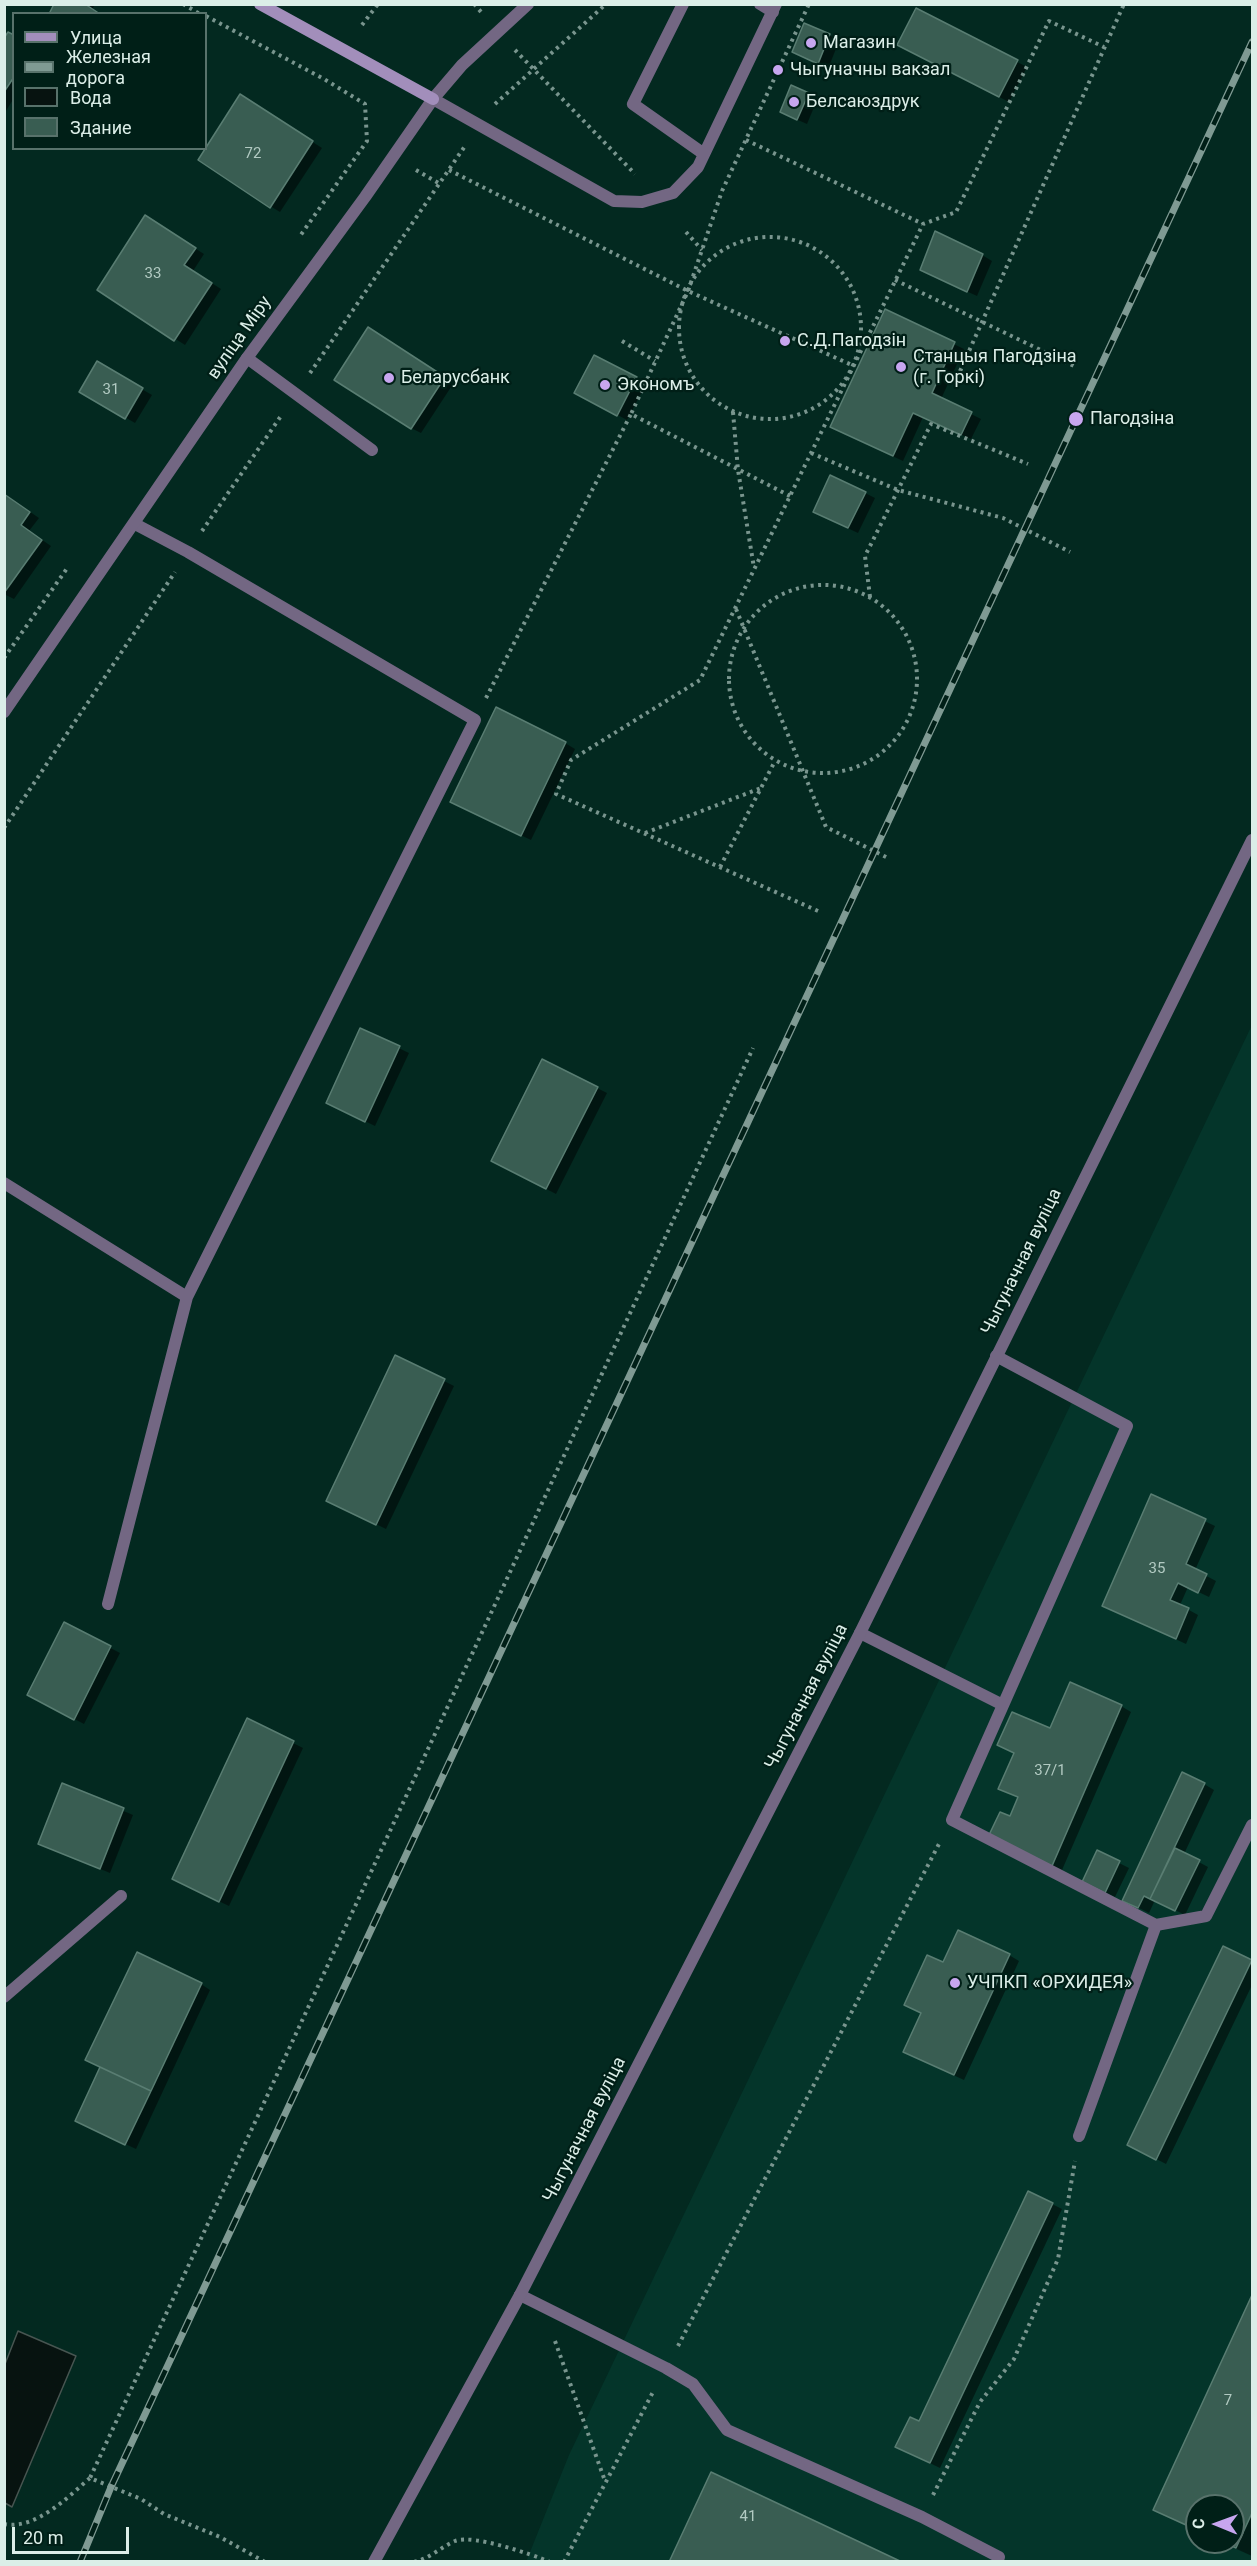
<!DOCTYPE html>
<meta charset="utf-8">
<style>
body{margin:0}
#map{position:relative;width:1257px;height:2566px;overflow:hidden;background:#032920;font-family:Roboto,sans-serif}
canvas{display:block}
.frame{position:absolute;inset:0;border:6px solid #dbeee8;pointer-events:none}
.legend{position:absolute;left:12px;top:12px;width:195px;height:138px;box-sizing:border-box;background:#001f17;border:2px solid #58726b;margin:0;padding:8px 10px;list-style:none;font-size:18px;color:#dbeee8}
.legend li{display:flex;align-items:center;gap:12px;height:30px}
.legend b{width:30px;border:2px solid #58726b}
.north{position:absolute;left:1185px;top:2494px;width:60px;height:60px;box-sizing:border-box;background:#001f17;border:2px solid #58726b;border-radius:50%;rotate:271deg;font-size:16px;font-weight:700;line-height:24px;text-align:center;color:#dbeee8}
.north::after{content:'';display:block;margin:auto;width:21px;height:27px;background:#c7a6ef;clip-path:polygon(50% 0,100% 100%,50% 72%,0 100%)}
.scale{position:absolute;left:12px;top:2527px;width:117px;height:27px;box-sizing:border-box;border:3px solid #dbeee8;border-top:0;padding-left:8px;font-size:18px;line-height:21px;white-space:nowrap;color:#dbeee8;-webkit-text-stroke:4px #001f17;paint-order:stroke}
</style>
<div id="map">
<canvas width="1257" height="2566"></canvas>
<div class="frame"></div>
<ul class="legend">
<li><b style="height:8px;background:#a28ebb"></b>Улица</li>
<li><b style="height:8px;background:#7f9a93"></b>Железная дорога</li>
<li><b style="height:16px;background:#071310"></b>Вода</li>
<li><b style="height:16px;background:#395d52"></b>Здание</li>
</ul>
<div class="north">С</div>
<div class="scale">20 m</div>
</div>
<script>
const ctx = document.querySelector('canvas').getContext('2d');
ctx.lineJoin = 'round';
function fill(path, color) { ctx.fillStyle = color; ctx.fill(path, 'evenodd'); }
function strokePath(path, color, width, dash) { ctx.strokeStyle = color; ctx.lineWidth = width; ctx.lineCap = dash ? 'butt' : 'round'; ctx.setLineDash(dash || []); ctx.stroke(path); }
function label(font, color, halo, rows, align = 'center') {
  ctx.font = font + ' Roboto,sans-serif'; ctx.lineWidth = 4.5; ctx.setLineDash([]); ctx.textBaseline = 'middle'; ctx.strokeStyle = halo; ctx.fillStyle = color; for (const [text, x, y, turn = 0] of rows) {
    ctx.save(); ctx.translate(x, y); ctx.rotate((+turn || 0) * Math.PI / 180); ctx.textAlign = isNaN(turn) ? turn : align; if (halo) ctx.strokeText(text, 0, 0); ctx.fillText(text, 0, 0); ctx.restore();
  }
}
const built = new Path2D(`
 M1252,1025V2561L526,2562L569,2455ZM1197,2506H1233V2542H1197Z`);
const water = new Path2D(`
 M18,2331L76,2356L12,2507L5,2503V2364Z`);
const shadow = new Path2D(`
 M56,4H95L92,10Z
 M916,10L1027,67L1009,102L908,50Z
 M829,35L839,41L828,69L803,57Z
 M14,37V98L4,114V40Z
 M808,94L817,100L807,124L791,117Z
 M250,102L322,148L280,212L270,206Z
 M155,223L204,254L193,271L221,289L185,345L99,290Z
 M982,255L992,261L977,296L931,275Z
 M886,311L964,349L941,399L981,419L971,439L923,417L903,461L841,432Z
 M378,335L453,384L421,433L411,428Z
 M97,363L152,395L135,423L81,392Z
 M636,379L646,384L627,420L586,398Z
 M865,493L875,498L858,533L824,517Z
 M4,494L39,518L29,531L51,546L14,599L4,594Z
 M565,743L575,749L531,840L462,807Z
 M361,1030L409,1053L375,1126L338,1108Z
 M597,1088L607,1093L556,1194L502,1166Z
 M396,1357L454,1386L386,1529L337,1505Z
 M1152,1496L1215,1526L1195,1570L1216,1581L1209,1597L1188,1587L1180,1605L1198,1615L1186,1644L1103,1605Z
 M65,1624L120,1653L84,1724L38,1700Z
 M1121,1706L1131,1712L1062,1870L1000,1842L1020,1798L1010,1793Z
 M247,1720L303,1748L229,1906L183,1884Z
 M1204,1784L1214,1790L1184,1854L1208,1867L1185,1915L1155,1900L1149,1913L1133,1905Z
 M63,1785L133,1815L110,1873L40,1844Z
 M1097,1852L1129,1868L1115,1897L1093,1886Z
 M1224,1948L1252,1962V1985L1166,2164L1139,2150Z
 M1009,1955L1019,1961L964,2080L914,2057L943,1964Z
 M201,1984L210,1990L136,2149L87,2126Z
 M1052,2204L1062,2209L940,2468L907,2452L920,2423Z
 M1252,2299V2556L1221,2542H1233V2506H1197V2531L1155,2509Z`);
const building = new Path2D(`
 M54,4H85L100,14H49Z
 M916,8L1018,60L999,97L897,45Z
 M804,23L830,34L818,64L792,52Z
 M8,32L14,35V77L4,92V38Z
 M791,85L809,93L797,120L780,112Z
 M240,94L313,141L270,208L198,160Z
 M145,215L196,248L184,265L212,283L174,341L97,290Z
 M935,231L983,254L967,292L920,270Z
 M885,309L955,342L932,393L972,412L961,435L913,413L893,456L830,427Z
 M368,327L445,377L411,429L334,380Z
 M594,355L637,377L617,416L574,393Z
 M97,361L143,388L125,419L79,392Z
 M830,475L866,492L848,528L813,512Z
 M4,494L30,512L21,525L42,540L4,593Z
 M496,707L566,742L521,836L450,802Z
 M360,1028L400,1046L365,1122L326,1103Z
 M542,1059L598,1087L546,1189L491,1161Z
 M395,1355L445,1379L376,1525L326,1501Z
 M1151,1494L1206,1519L1186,1564L1207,1574L1198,1593L1178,1583L1170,1600L1189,1608L1176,1639L1102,1606Z
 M64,1622L111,1646L74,1720L27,1695Z
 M1070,1682L1122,1705L1052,1866L988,1837L1000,1812L1010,1816L1018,1797L998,1789L1014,1753L997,1745L1012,1712L1050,1728Z
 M247,1718L294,1741L219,1902L172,1879Z
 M1182,1772L1205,1783L1150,1899L1144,1896L1138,1908L1122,1901Z
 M62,1783L124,1808L100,1869L38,1844Z
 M1175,1848L1200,1860L1175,1911L1150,1899Z
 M1097,1850L1120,1861L1105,1893L1082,1882Z
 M958,1930L1010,1954L954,2075L903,2052L921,2013L904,2005L927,1955L943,1962Z
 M1223,1946L1252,1960L1156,2160L1127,2145Z
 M137,1952L202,1983L151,2091L85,2060Z
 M100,2067L151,2091L125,2145L75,2121Z
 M1028,2191L1053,2203L930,2463L895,2447L910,2417L919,2421Z
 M1252,2295V2513L1236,2548L1223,2542H1233V2506H1197V2530L1153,2510Z
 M711,2472L902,2562H669Z`);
const path = new Path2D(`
 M183,4L200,14
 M474,4L482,13
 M206,16L324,79L365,104L367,141L300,236
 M362,25L378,4
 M515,50L635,174
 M495,104L606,4
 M746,140L923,224
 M416,170L440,184
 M449,170L688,291L854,366
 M686,232L702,250
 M679 328a91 91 0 1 1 182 0a91 91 0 1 1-182 0Z
 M895,280L1074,366
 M622,341L655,361
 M310,373L465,146
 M957,378L1124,4
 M733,412L738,470L754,568
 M811,453L898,490L1003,518L1070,552
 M790,496L631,414L688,291L722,191L809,4
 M202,531L281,416
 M729 679a94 94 0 1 1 188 0a94 94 0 1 1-188 0Z
 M870,597L865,556L931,424L1028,464
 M736,609L826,827L890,859
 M4,658L68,567
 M486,698L631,414
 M4,828L175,572
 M645,833L761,788
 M720,867L775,761
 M818,911L556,794L571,760L700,680L923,224L956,212L1049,21L1104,47
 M555,2341L605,2481
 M678,2346L940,1842
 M933,2495L980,2402L1014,2359L1058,2259L1075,2161
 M4,2524C36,2530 68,2497 90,2478
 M265,2562L220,2537L164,2514L141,2499L90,2478L753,1048
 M414,2562C429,2559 441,2547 455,2541C473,2534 531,2554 550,2562
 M564,2562L654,2390`);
const service = new Path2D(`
 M683,4L633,104L704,154
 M760,4L773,12
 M433,99L614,201L642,202L673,193L698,167L776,4
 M247,358L372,450
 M4,1183L187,1297L475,720L188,552L135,524
 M996,1356L1127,1426L952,1820L1156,1925L1206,1916L1252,1825
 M108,1604L187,1297
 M860,1633L1003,1705
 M4,1997L121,1896
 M1079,2136L1156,1925
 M520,2295L666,2368L693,2384L727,2430L922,2517L999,2557L997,2562`);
const minor = new Path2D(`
 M433,99L462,65L528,4
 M374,2562L520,2295L860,1633L1252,840`);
const tertiary = new Path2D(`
 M4,712L247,358L365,197L433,99`);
const secondary = new Path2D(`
 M260,4L433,99`);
const rail = new Path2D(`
 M80,2562L111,2487L1252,42`);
const markers = [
 [811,43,6,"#c7a6ef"],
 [778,70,6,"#c7a6ef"],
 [794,102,6,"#c7a6ef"],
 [785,341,6,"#c7a6ef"],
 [901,367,6,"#c7a6ef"],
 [389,378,6,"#c7a6ef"],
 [605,385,6,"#c7a6ef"],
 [1076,419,8,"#c7a6ef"],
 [955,1983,6,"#c7a6ef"]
];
const numberNames = [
 ["72",253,154],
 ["33",153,274],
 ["31",111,390],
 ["35",1157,1569],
 ["37/1",1050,1771],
 ["7",1228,2401],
 ["41",748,2517]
];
const poiNames = [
 ["Магазин",823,43],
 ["Чыгуначны вакзал",790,70],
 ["Белсаюздрук",806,102],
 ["С.Д.Пагодзін",797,341],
 ["Станцыя Пагодзіна",913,357],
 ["(г. Горкі)",913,378],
 ["Беларусбанк",401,378],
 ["Экономъ",617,385],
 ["Пагодзіна",1090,419],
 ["УЧПКП «ОРХИДЕЯ»",967,1983]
];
const streetNames = [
 ["вуліца Міру",240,338,-55],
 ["Чыгуначная вуліца",1022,1262,-64],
 ["Чыгуначная вуліца",807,1697,-63],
 ["Чыгуначная вуліца",585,2130,-63]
];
fill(built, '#04352a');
fill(water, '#071310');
strokePath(water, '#475551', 1.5);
fill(shadow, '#0007');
fill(building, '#395d52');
strokePath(building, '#597d72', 1.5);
strokePath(path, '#79958e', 4, [3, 4.5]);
strokePath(service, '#736783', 12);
strokePath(minor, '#736783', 12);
strokePath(tertiary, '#736783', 12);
strokePath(secondary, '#a28ebb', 12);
strokePath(rail, '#7f9a93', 7);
strokePath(rail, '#001f17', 4.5, [14]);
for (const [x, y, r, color] of markers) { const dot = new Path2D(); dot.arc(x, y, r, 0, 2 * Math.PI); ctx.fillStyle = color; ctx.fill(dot); strokePath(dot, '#001f17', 2); }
label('15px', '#b2cac2', null, numberNames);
label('18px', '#dbeee8', '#001f17', poiNames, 'left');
label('18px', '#dbeee8', '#001f17', streetNames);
</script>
